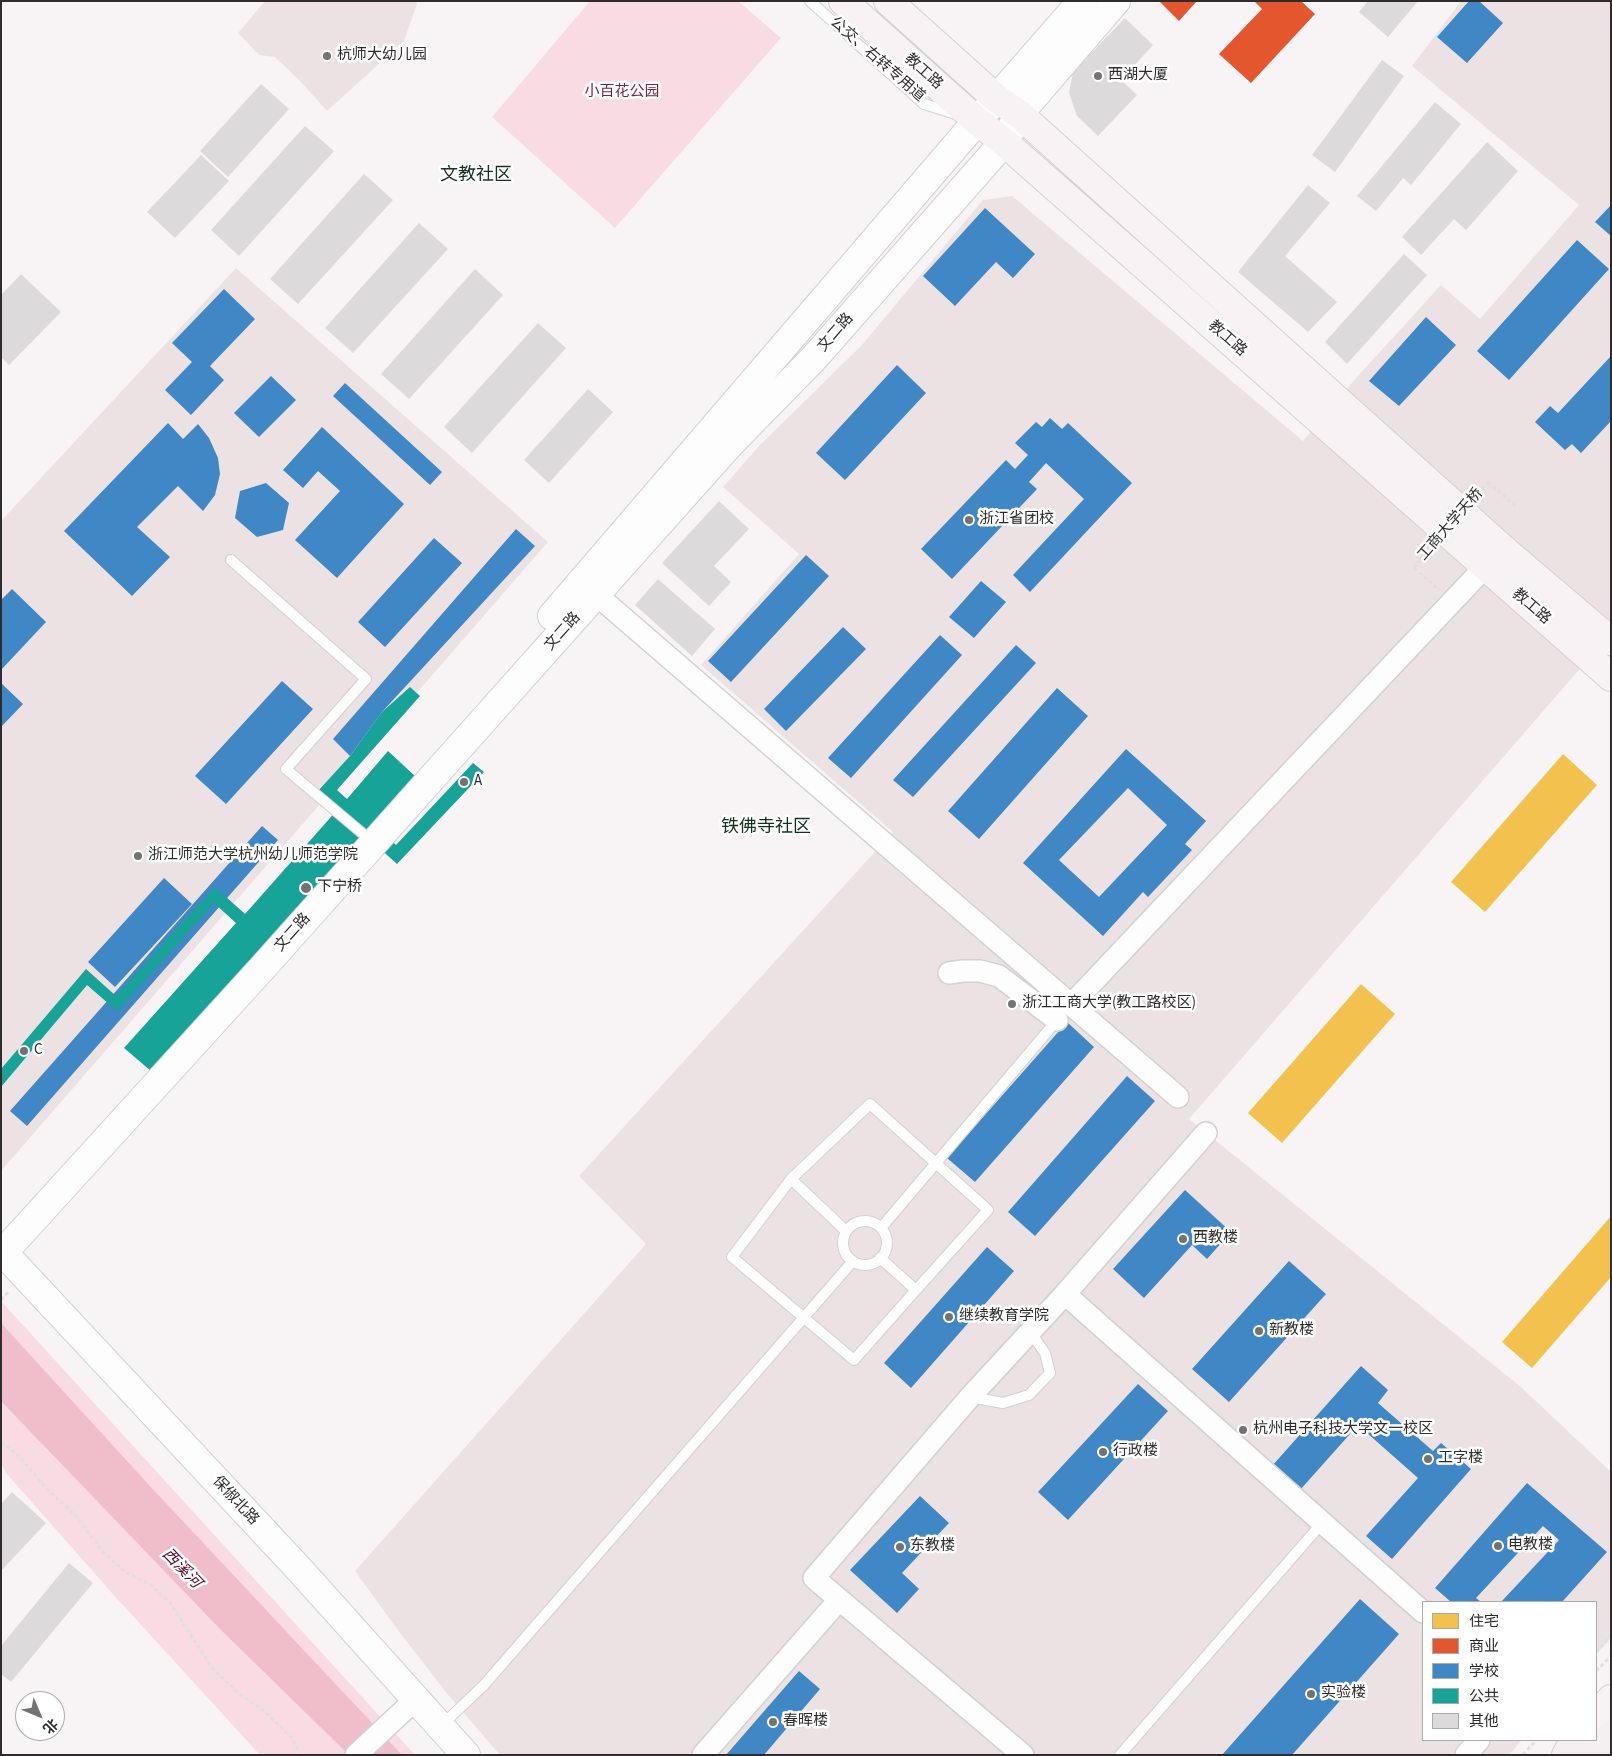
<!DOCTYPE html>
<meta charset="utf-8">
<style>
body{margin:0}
#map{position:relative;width:1612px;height:1756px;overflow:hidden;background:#f8f4f6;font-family:"Source Sans 3","Noto Sans SC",sans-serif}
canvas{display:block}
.frame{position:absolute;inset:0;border:2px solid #2f2c2d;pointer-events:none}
.legend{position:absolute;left:1422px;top:1601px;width:175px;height:140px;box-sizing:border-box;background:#fff;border:1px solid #acabab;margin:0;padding:6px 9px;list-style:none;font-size:15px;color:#2f2c2d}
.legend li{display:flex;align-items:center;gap:10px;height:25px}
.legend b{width:25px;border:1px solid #acabab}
.north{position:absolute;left:15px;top:1691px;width:50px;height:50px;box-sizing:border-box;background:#fff;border:1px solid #acabab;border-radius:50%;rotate:135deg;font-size:14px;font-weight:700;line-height:20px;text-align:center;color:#2f2c2d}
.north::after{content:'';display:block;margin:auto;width:18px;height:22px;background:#757273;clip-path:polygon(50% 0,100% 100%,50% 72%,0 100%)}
</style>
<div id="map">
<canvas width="1612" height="1756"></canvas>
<div class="frame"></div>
<ul class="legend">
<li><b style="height:14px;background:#f2c14e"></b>住宅</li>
<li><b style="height:14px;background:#e4572e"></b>商业</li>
<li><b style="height:14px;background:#3f88c5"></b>学校</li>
<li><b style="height:14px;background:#17a398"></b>公共</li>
<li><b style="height:14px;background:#dcdada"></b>其他</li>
</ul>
<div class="north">北</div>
</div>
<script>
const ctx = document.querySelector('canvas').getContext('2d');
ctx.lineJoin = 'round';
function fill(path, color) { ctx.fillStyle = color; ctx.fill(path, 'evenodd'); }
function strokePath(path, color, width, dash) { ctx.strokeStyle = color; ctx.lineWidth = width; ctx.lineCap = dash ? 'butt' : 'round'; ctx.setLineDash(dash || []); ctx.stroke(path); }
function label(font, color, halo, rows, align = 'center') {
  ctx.font = font + ' "Source Sans 3","Noto Sans SC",sans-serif'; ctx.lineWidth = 5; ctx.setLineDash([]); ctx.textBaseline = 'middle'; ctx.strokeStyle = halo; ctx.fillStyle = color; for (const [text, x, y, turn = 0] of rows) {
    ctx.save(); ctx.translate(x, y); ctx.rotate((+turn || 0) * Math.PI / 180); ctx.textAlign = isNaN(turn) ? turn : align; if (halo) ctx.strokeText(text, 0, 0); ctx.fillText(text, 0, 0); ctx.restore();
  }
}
const built = new Path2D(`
 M265,1H415L417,4L404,41L327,111L300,81L275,57L259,55L238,33Z
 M1461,1H1611V633L1189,1119L1521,1387L1611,1472V1638L1596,1655V1602H1423V1740H1522L1509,1755H500L449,1696L397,1629L355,1571L646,1244L579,1176L893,832L701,665L799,554L723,487L760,445L861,346L983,200L1012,196L1303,441L1356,378L1441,285L1480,319L1579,205L1412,66Z
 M236,268L548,542L1,1171V521Z`);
const green = new Path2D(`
 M590,1H738L781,38L615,228L492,117Z
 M1,1301L415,1755H260L111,1592L6,1473L1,1464Z`);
const water = new Path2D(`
 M1,1323L148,1484L402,1755H349L220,1629L1,1401Z`);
const homes = new Path2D(`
 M1563,754L1597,785L1485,912L1451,882Z
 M1361,984L1395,1014L1282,1143L1248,1113Z
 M1611,1216V1277L1532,1368L1502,1342Z`);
const shops = new Path2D(`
 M1159,1H1197L1179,21Z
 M1254,1H1301L1315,14L1251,83L1219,54L1262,9Z`);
const schools = new Path2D(`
 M1469,1H1479L1503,23L1467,63L1437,37Z
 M1611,205V236L1595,222Z
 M985,208L1035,254L1013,278L996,262L955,306L923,276Z
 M1577,240L1609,269L1509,380L1477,351Z
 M224,289L255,319L210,366L224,380L191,415L165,390L192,362L172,343Z
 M1426,317L1456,345L1399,406L1369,381Z
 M1611,356V421L1581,453L1572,444L1565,450L1535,422L1550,406L1558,413Z
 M897,365L926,393L845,480L816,453Z
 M271,376L296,400L259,437L234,413Z
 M345,383L442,472L430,485L333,396Z
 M1050,418L1062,429L1068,423L1132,483L1030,592L1013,575L1084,499L1046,463L1029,482L1037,489L952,579L921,549L1006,460L1015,469L1028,455L1015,443L1036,422L1042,427Z
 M168,423L183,439L198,424L209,438L218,458L220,474L215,495L203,511L178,486L137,527L170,557L132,596L64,531Z
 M322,427L404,504L337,578L295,540L340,491L318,471L303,488L283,470Z
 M266,483L289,503L283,530L257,537L235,518L240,491Z
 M516,529L535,546L382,712L350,756L333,739Z
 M434,538L462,563L385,647L358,622Z
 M806,555L829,576L731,682L708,661Z
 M981,581L1006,602L974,638L949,617Z
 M12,589L46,622L1,670V600Z
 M843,627L866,649L786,731L764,709Z
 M940,635L962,655L851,778L828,758Z
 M1016,645L1036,663L913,797L893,780Z
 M282,681L313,709L226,804L195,776Z
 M1,683L23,704L1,727Z
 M1057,688L1088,716L979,839L948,811Z
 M1126,749L1206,821L1185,844L1192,850L1148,897L1143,892L1103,936L1023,863ZM1128,788L1167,825L1099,897L1059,860Z
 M262,826L278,840L27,1126L10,1111Z
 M164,878L192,904L115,987L88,962Z
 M1067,1022L1094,1047L975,1182L947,1158Z
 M1127,1076L1155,1101L1035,1236L1008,1212Z
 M1185,1190L1231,1232L1207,1259L1192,1245L1144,1298L1113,1269Z
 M987,1247L1014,1271L911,1388L884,1363Z
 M1289,1261L1326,1294L1229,1402L1192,1369Z
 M1361,1366L1388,1390L1378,1403L1433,1451L1441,1443L1471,1469L1392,1559L1366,1536L1418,1478L1358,1425L1300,1490L1272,1466Z
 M1138,1384L1168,1411L1068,1520L1038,1492Z
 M1527,1483L1607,1552L1562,1602H1501L1559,1540L1543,1526L1476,1598L1481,1602H1451L1435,1588Z
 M920,1496L949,1523L902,1573L919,1589L897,1613L850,1570Z
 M1360,1599L1399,1634L1292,1755H1222Z
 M799,1671L820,1689L764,1755H726Z`);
const public = new Path2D(`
 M410,687L420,696L337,790L347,799L388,751L429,789L387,836L396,845L473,763L484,772L397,864L377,846L165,1083L124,1048L236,923L214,903L117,1011L87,985L1,1087V1069L86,969L116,996L215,887L245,914L338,809L318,791L350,756L382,712Z`);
const building = new Path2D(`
 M1368,1H1418L1388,37L1359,12Z
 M1125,18L1153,45L1121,80L1137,95L1098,136L1077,116L1069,93L1073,72Z
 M1382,60L1404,76L1335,172L1312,155Z
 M261,84L289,109L228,177L200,151Z
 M1435,102L1461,124L1411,185L1403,178L1376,211L1357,196Z
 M305,126L334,151L239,256L211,230Z
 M1487,142L1518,171L1466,230L1454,219L1421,255L1402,237Z
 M201,155L229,181L175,238L147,212Z
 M364,174L393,200L298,304L270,279Z
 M1308,185L1330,203L1285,256L1337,302L1308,332L1238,272Z
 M419,223L448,249L353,353L325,328Z
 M1404,254L1427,275L1347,364L1325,342Z
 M475,269L503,295L409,399L381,374Z
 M21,274L61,312L9,365L1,357V295Z
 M538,323L566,348L472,453L444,427Z
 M588,389L613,412L549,483L524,460Z
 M719,501L749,529L714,566L731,582L709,606L662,563Z
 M658,579L715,629L692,656L635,605Z
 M12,1492L46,1523L1,1571V1504Z
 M69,1563L93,1583L11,1682L1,1674V1646Z`);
const path = new Path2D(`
 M1488,482L1517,507
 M1414,568L1439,590
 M1,1300L9,1291
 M1,1442L19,1456L46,1488L76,1516L103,1552L125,1572L151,1585L170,1603L213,1669L237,1692L264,1711L291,1737L301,1755
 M1596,1652L1611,1635
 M1596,1671L1611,1656
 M1523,1755L1536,1740`);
const service = new Path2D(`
 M810,1L924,104L956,114
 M231,560L366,679L286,769L362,833
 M791,1179L870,1104L988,1210L916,1290L880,1258
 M843 1243a22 22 0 1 1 44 0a22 22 0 1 1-44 0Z
 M881,1228L1058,1019
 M846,1231L791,1179L732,1257L854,1360L916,1290
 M970,1397L1003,1403L1029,1395L1050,1373L1045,1353L1031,1333
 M441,1726L484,1685L853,1261
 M1120,1755L1323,1522`);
const minor = new Path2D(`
 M584,584L1178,1097
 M949,973L963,971H980L999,976L1057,1020
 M1071,1005L1485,567
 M1065,1294L1423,1612
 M356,1755L415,1700
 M703,1755L839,1600
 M1023,1755L814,1578L970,1397L1065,1294L1206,1133
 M1466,1755L1479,1740`);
const secondary = new Path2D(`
 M552,616L977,121L1082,1
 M1,1250L299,1569L466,1755
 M1,1255L265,965L730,444L815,357L1004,142L1019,114L1116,1`);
const primary = new Path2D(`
 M843,1L977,121L1004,142L1611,677
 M888,1L997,99L1019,114L1504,550L1611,641
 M1596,1717L1611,1699`);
const trunk = new Path2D(`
 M1566,1755L1573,1743
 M1594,1755L1611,1735`);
const pathBridge = new Path2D(`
 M1414,568L1488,482`);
const markers = [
 [327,56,5,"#757273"],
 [1098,76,5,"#757273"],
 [969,520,5,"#757273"],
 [464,782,5,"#757273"],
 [138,856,5,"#757273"],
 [306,888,6,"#757273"],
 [1012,1004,5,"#757273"],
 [24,1051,5,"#757273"],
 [1183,1239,5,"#757273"],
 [949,1317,5,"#757273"],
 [1259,1331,5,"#757273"],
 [1243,1430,5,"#757273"],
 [1103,1452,5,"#757273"],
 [1428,1459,5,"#757273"],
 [1498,1546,5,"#757273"],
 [900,1547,5,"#757273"],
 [1311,1694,5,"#757273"],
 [773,1722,5,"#757273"]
];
const poiNames = [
 ["杭师大幼儿园",337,56],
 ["西湖大厦",1108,76],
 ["浙江省团校",979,520],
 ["A",474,782],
 ["浙江师范大学杭州幼儿师范学院",148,856],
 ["下宁桥",317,888],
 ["浙江工商大学(教工路校区)",1022,1004],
 ["C",34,1051],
 ["西教楼",1193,1239],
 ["继续教育学院",959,1317],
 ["新教楼",1269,1331],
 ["杭州电子科技大学文一校区",1253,1430],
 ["行政楼",1113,1452],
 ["工字楼",1438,1459],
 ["电教楼",1508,1546],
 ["东教楼",910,1547],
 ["实验楼",1321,1694],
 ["春晖楼",783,1722]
];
const streetNames = [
 ["公交、右转专用道",877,60,41],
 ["教工路",923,72,42],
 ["文二路",836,333,-49],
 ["教工路",1227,339,41],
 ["工商大学天桥",1451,525,-49],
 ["教工路",1531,607,41],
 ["文二路",563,632,-48],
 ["文二路",293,933,-48],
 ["保俶北路",235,1501,47]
];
const parkNames = [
 ["小百花公园",622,93]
];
const waterNames = [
 ["西溪河",181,1569,46]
];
const quarterNames = [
 ["文教社区",476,176],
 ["铁佛寺社区",766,828]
];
fill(built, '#ece2e4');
fill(green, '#f9dbe3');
fill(water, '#f0bdcb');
fill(homes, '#f2c14e');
fill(shops, '#e4572e');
fill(schools, '#3f88c5');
fill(public, '#17a398');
fill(building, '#dcdada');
strokePath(service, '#d3d1d1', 12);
strokePath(minor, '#d3d1d1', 24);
strokePath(secondary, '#d3d1d1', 30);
strokePath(primary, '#d3d1d2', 30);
strokePath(trunk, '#d3d1d2', 30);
strokePath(path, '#e1e0e1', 3, [4, 2.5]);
strokePath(service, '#fefdfe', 10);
strokePath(minor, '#fefdfe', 21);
strokePath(secondary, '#fefdfe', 28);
strokePath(primary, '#f8f2f4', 28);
strokePath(trunk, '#f6eff1', 28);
strokePath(pathBridge, '#e1e0e1', 3, [4, 2.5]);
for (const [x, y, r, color] of markers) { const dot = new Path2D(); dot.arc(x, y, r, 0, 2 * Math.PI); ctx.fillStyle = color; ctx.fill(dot); strokePath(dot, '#fff', 2); }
label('15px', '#2f2c2d', '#fff', poiNames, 'left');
label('15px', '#2f2c2d', '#fff', streetNames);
label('15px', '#772542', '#fff', parkNames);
label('italic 16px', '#5f0d2f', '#fff', waterNames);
label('18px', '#10341c', '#fff', quarterNames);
</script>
